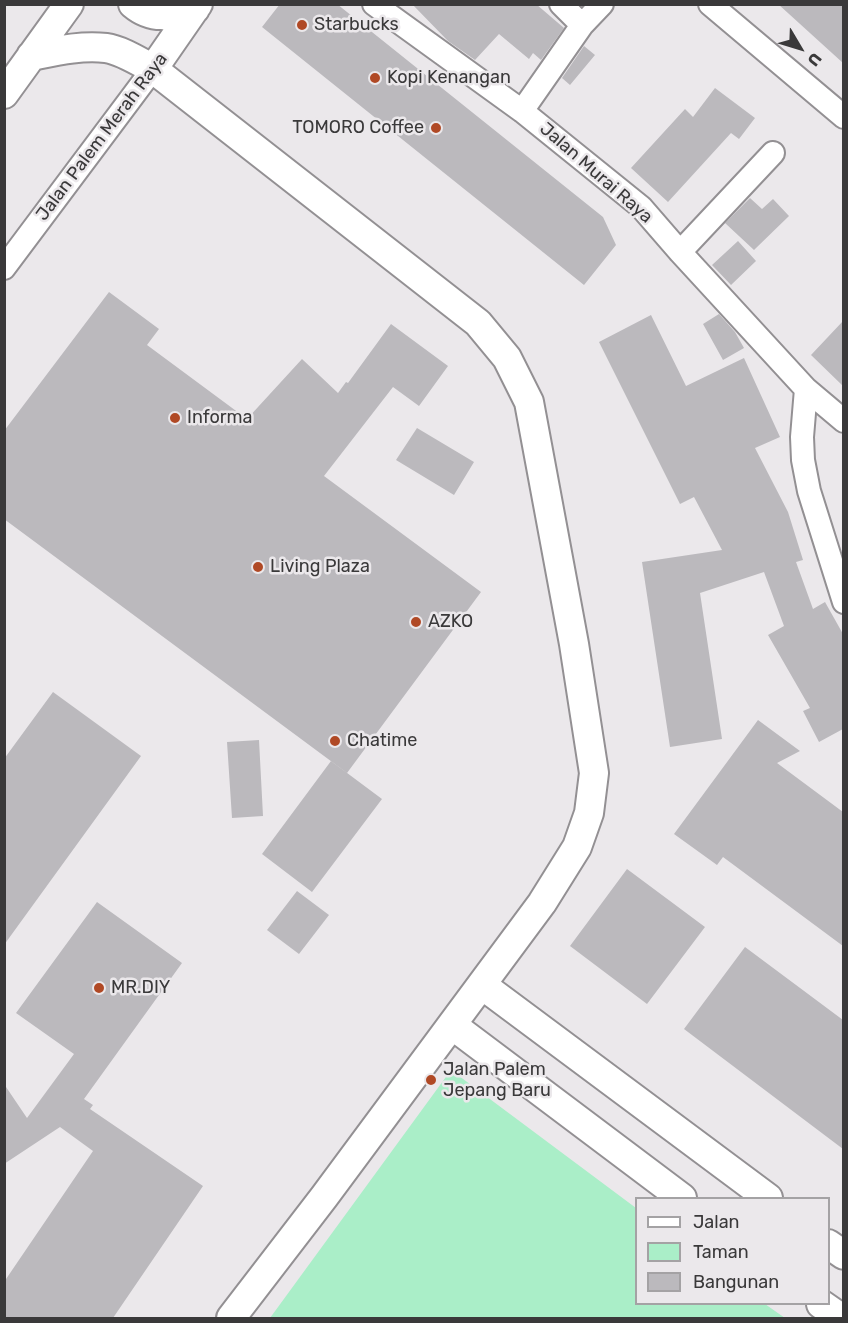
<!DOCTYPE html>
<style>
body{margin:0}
#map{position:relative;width:848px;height:1323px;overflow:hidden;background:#ebe8eb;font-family:Rubik,sans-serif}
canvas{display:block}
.frame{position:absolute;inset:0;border:6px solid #3a393a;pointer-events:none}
.legend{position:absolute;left:635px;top:1197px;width:195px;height:108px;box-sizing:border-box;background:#ebe8eb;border:2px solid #a4a2a4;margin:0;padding:8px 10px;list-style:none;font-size:18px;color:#3a393a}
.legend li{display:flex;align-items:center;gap:12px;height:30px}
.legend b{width:30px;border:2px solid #a4a2a4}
.north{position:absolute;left:770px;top:18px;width:60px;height:60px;-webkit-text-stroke:4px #ebe8eb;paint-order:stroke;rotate:128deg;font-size:16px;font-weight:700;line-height:24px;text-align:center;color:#3a393a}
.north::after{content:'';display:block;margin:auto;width:21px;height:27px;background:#3a393a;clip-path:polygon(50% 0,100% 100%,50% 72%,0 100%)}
</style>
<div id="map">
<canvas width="848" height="1323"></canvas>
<div class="frame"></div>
<ul class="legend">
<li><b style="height:8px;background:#fff"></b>Jalan</li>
<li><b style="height:16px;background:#aaeec8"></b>Taman</li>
<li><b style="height:16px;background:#bbb9bd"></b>Bangunan</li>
</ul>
<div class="north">U</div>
</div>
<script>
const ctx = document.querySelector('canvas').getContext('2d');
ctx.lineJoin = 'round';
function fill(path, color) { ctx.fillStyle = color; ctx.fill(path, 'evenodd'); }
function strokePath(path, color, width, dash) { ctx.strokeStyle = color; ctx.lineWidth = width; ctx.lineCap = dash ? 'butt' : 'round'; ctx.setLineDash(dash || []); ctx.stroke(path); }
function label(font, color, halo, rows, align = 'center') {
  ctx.font = font + ' Rubik,sans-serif'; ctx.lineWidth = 5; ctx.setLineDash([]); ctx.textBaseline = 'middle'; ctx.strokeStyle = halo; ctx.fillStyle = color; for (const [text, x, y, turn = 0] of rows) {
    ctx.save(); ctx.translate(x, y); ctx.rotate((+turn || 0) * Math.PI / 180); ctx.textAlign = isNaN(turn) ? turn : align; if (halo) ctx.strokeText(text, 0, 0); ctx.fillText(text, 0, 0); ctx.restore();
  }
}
const green = new Path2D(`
 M451,1070L636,1208V1304H765L785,1318H270Z`);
const building = new Path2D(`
 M280,4H337L603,217L616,245L584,285L262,27Z
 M412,4H536L564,28L541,60L533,53L529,59L499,34L475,60L448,41Z
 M778,4H843V63Z
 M584,46L595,55L570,85L562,78Z
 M715,88L755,118L739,139L731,133L668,202L631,168L685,109L693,117Z
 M750,198L762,209L773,199L789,216L754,250L725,223Z
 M738,241L756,261L731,285L712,265Z
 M109,292L159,329L147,345L247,419L302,359L338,393L346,382L348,383L391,324L448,366L419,406L393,387L324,476L481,592L347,773L4,519V431Z
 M719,314L735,332L744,348L723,360L703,324Z
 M651,315L686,386L744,358L780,437L755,448L788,512L803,560L796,562L813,609L825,602L843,634V729L819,742L803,711L810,708L768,635L784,626L764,572L700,593L722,739L670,747L642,562L722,550L694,497L680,504L599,342Z
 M843,321V386L811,355Z
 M417,428L474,462L454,495L396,460Z
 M53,692L141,756L4,945V759Z
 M758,720L800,751L777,763L843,812V946L723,857L717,865L674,834Z
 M259,740L263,816L232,818L227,742Z
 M331,761L382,799L312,892L262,854Z
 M627,869L705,927L647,1004L570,946Z
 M297,891L329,915L299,954L267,930Z
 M97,902L182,963L84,1099L93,1105L90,1109L203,1186L113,1318H4V1282L93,1151L60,1127L4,1164V1084L27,1118L74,1054L16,1013Z
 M745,947L843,1020V1149L684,1029Z`);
const minor = new Path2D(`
 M374,4L522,111L641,207L680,252L806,389L844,421
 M561,4L582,25
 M710,4L844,117
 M522,111L582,25L602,4
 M680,252L773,153
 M4,268L153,69
 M806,389L802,437L803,460L809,491L844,602`);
const tertiary = new Path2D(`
 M133,4C153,21 172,15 195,9
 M31,56C56,51 81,45 106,48C121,50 140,62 153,69L478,323L507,358L529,402L574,644L594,773L589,813L577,847L542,903L324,1197L231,1318
 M153,69L198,4
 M4,94L69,4
 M482,985L768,1198
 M452,1025L682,1198
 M828,1244L844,1255
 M821,1304L841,1318`);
const markers = [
 [302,25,6,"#b04925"],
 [375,78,6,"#b04925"],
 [436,128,6,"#b04925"],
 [175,418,6,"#b04925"],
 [258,567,6,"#b04925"],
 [416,622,6,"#b04925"],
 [335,741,6,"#b04925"],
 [99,988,6,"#b04925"],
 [431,1080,6,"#b04925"]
];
const poiNames = [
 ["Starbucks",314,25],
 ["Kopi Kenangan",387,78],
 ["TOMORO Coffee",424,128,"right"],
 ["Informa",187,418],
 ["Living Plaza",270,567],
 ["AZKO",428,622],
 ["Chatime",347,741],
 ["MR.DIY",111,988],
 ["Jalan Palem",443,1070],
 ["Jepang Baru",443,1091]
];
const streetNames = [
 ["Jalan Palem Merah Raya",102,137,-53],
 ["Jalan Murai Raya",596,173,41]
];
fill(green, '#aaeec8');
fill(building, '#bbb9bd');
strokePath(minor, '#939093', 26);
strokePath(tertiary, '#939093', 32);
strokePath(minor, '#fff', 22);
strokePath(tertiary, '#fff', 28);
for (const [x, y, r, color] of markers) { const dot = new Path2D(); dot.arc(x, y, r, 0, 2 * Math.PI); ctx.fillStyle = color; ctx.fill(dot); strokePath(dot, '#ebe8eb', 2); }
label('18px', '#3a393a', '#ebe8eb', poiNames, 'left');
label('18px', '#3a393a', '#ebe8eb', streetNames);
</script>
